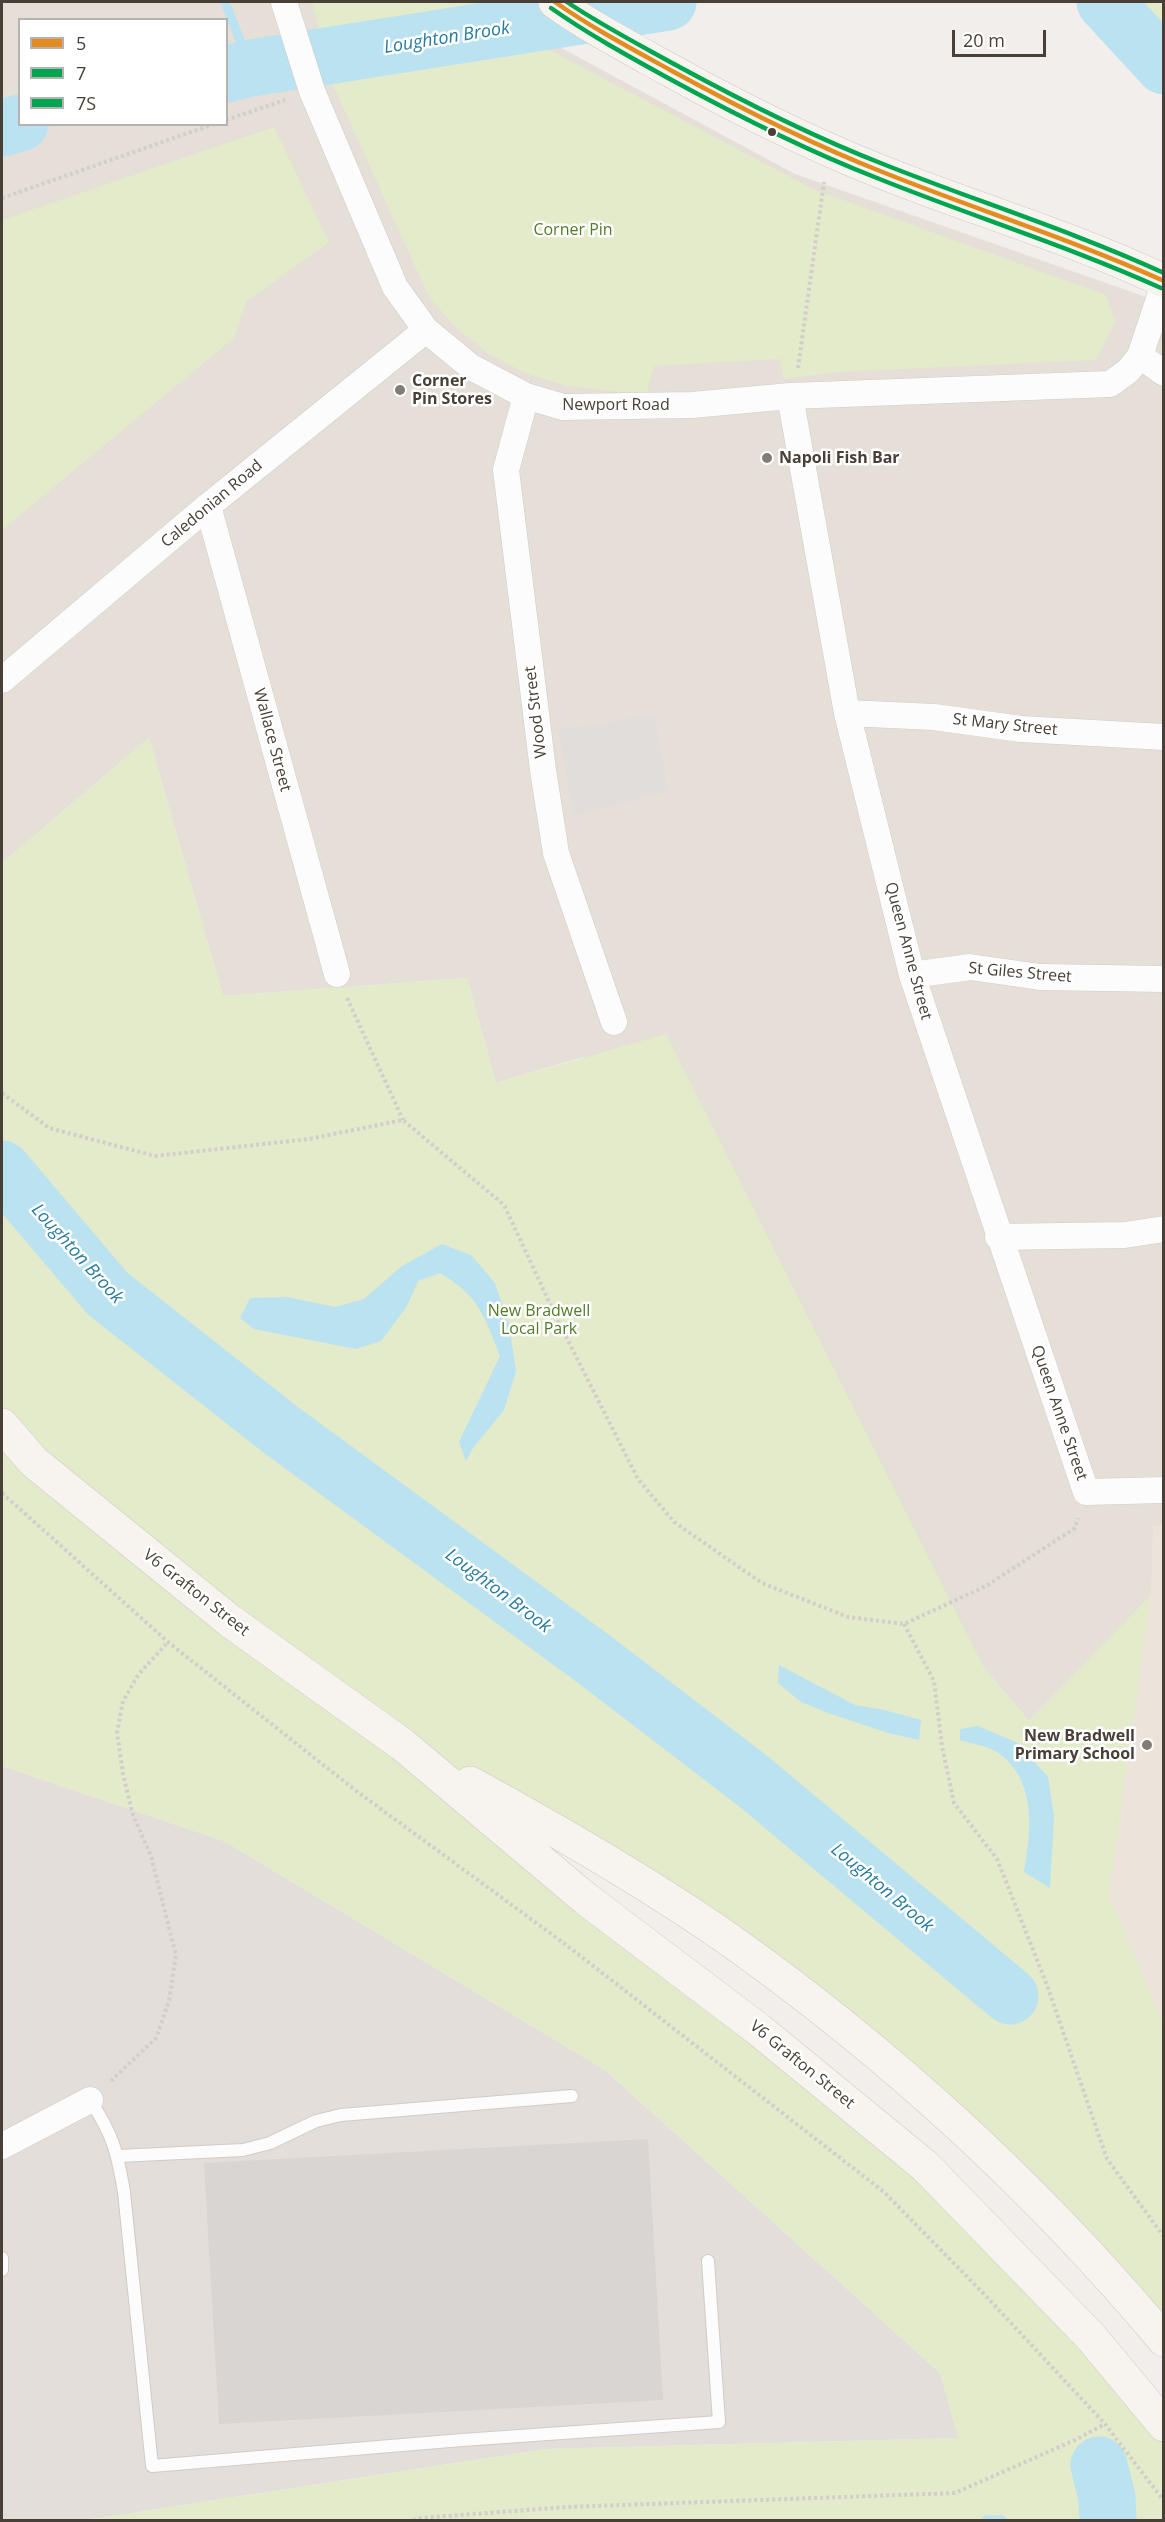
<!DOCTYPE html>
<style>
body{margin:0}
#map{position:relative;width:1165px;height:2522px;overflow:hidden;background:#f1eeeb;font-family:"Open Sans",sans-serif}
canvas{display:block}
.frame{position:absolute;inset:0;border:3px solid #483f36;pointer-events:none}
.legend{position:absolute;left:18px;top:18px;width:210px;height:108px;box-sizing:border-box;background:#fff;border:2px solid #b6b2af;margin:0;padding:8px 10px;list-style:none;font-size:18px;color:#483f36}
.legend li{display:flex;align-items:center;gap:12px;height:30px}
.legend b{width:30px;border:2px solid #b6b2af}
.scale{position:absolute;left:952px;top:30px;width:94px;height:27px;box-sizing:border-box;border:3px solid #483f36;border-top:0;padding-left:8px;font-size:18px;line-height:21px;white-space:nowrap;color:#483f36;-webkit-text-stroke:4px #fff;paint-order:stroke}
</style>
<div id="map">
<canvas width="1165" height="2522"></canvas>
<div class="frame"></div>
<ul class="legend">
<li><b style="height:8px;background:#e58c21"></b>5</li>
<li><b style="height:8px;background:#00a551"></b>7</li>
<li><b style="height:8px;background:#00a551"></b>7S</li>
</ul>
<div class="scale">20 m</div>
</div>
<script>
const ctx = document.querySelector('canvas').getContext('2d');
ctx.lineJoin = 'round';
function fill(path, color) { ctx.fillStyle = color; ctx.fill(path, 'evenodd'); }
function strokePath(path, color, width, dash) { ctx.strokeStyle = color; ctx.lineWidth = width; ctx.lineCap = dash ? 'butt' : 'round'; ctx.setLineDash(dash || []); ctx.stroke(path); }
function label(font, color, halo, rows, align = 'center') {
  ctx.font = font + ' "Open Sans",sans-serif'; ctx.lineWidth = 5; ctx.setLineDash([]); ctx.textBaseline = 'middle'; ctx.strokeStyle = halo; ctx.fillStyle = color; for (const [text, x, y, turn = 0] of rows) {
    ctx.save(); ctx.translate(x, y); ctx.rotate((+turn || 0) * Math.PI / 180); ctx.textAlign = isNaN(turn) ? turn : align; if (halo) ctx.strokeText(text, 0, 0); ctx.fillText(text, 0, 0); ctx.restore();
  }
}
const residential = new Path2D(`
 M2,2H491L515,23L795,174L1163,303V2237L1151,1596L1029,1721L984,1668L583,1057L496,1083L467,978L223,996L149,738L2,863ZM20,20H226V124H20Z`);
const industrial = new Path2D(`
 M2,1766L224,1841L605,2070L940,2373L959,2438L546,2449L86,2520H2Z`);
const education = new Path2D(`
 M1153,1525H1163V2023L1109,1895L1151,1595Z`);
const green = new Path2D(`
 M312,2H477L504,26L813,189L1106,295L1115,322L1096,360L837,372L784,379L780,359L654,366L646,395L568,386L527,374L489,354L456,328L429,297L332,83Z
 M555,2H668L574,17Z
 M1105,2H1163V66Z
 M274,127L329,242L246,302L234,338L2,530V220Z
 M149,738L223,996L467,978L496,1083L666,1034L984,1668L1029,1721L1151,1595L1109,1895L1163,2023V2340L871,2049L409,1749L925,2166L1163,2425V2520H86L546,2449L958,2438L940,2373L605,2070L224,1841L2,1766V863Z`);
const parking = new Path2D(`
 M654,715L668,791L574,816L558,730Z`);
const water = new Path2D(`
 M442,1244L471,1255L495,1283L509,1325L516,1371L504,1410L473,1448L466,1461L459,1442L500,1356C484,1315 479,1296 440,1273L418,1281L407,1306L381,1341L356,1349L254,1329L240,1318L250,1298L287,1297L335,1307L364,1299L402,1266Z
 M779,1665L855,1705L884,1710L921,1720L919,1740L888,1733L828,1713L801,1702L778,1683Z
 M978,1726L1018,1743L1048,1777L1054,1817L1050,1888L1024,1872C1031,1833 1037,1782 1000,1754C990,1746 972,1744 960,1740V1729Z`);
const stream = new Path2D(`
 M225,2L251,68
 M986,2520H1002`);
const river = new Path2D(`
 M1105,2L1164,66
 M226,74L251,68L668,2
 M2,128L20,123
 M2,1169L108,1294L281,1430L595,1660L753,1781L1010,1996
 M1099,2465L1107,2498L1108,2520`);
const building = new Path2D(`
 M648,2139L663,2400L219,2424L204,2163Z`);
const path = new Path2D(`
 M226,120L285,100
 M2,198L214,124
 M798,368L824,182
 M347,998L403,1120
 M2,1093L49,1128L155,1156L309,1139L403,1120L504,1205L559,1323L638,1479L674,1522L762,1583L848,1617L904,1624L986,1586L1075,1528L1078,1518
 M2,1493L168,1642L355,1790L565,1944L884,2192L984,2294L1105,2424L1164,2501
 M904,1624L934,1681L942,1746L954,1803L997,1859L1047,1985L1107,2159L1164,2237
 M111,2081L156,2038L169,2001L176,1955L151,1856L133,1815L123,1774L117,1733L123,1701L138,1675L168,1642
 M413,2520L421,2518L566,2507L955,2493L1075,2440L1105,2424`);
const lane = new Path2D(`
 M90,2100C113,2135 117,2151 124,2192L152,2466L462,2440L719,2422L708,2261
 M118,2156L243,2150L270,2143L316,2121L341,2115L572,2096
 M2,2258V2270`);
const street = new Path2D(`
 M284,2L312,91L395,287L426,330L471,367L526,396L563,407L692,405L790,396L1110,384L1128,371L1140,356L1164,284
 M1140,356L1164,373
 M526,396L506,470L543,770L556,853L614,1022
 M790,396L847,713L912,975L1086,1492L1164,1490
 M208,506L337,974
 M2,680L208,506L426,330
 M847,713L934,717L1021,729L1164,737
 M912,975L970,967L1040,977L1164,979
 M998,1237L1125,1235L1164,1229
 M2,2146L90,2100`);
const secondary = new Path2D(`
 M555,2C590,27 630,48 668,69C745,112 827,152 910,183C994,215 1082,242 1164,281
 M2,1425L34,1462L230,1621L403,1745L586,1899L758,2029L925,2166L1091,2337L1164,2425
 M470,1783C560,1832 650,1884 734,1943C892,2056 1039,2191 1164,2340`);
const bus1 = new Path2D(`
 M555,2C592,28 632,49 672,71C740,108 809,143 880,171C974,209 1071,239 1164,281`);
const bus2 = new Path2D(`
 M551,8C588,34 628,56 668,78C736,115 805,150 877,178C971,216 1068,246 1161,288`);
const bus3 = new Path2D(`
 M567,2C601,25 638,44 674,64C742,101 811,136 883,164C976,201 1072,231 1164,273`);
const markers = [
 [772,132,5,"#483f36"],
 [400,390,6,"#837c75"],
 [767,458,6,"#837c75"],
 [1147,1745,6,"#837c75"]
];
const parkNames = [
 ["Corner Pin",573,230],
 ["New Bradwell",539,1311],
 ["Local Park",539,1329]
];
const poiNames = [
 ["Corner",412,381],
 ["Pin Stores",412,399],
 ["Napoli Fish Bar",779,458],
 ["New Bradwell",1135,1736,"right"],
 ["Primary School",1135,1754,"right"]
];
const streetNames = [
 ["Newport Road",616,405],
 ["Caledonian Road",212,504,-40],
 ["Wood Street",536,712,-97],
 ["St Mary Street",1005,725,6],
 ["Wallace Street",272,740,75],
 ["Queen Anne Street",908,951,75],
 ["St Giles Street",1020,973,5],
 ["Queen Anne Street",1059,1413,71],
 ["V6 Grafton Street",196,1593,38],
 ["V6 Grafton Street",802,2065,39]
];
const waterNames = [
 ["Loughton Brook",447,38,-9],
 ["Loughton Brook",77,1254,48],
 ["Loughton Brook",498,1591,37],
 ["Loughton Brook",882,1888,40]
];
fill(residential, '#e5dfd8');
fill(industrial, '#e4deda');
fill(education, '#ece4da');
fill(green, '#e3ebcb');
fill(parking, '#e0ddda');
fill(water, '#bae2f0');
strokePath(stream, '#bae2f0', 9);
strokePath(river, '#bae2f0', 57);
fill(building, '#d9d5d2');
strokePath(lane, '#cfccc8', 14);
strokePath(street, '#cfccc8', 27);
strokePath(secondary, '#d1cac2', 34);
strokePath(path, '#d2cecb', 4, [3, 3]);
strokePath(lane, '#fdfcfc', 12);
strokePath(street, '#fdfcfc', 26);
strokePath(secondary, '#f7f4ef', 33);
strokePath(bus1, '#e58c21', 4.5);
strokePath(bus2, '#00a551', 4.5);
strokePath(bus3, '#00a551', 4.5);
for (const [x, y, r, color] of markers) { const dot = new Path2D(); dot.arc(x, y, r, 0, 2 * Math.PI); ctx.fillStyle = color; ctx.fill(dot); strokePath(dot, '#fff', 2); }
label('16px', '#537c27', '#fff', parkNames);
label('bold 16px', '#483f36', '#fff', poiNames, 'left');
label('16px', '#483f36', '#fff', streetNames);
label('italic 18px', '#287c9e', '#fff', waterNames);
</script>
